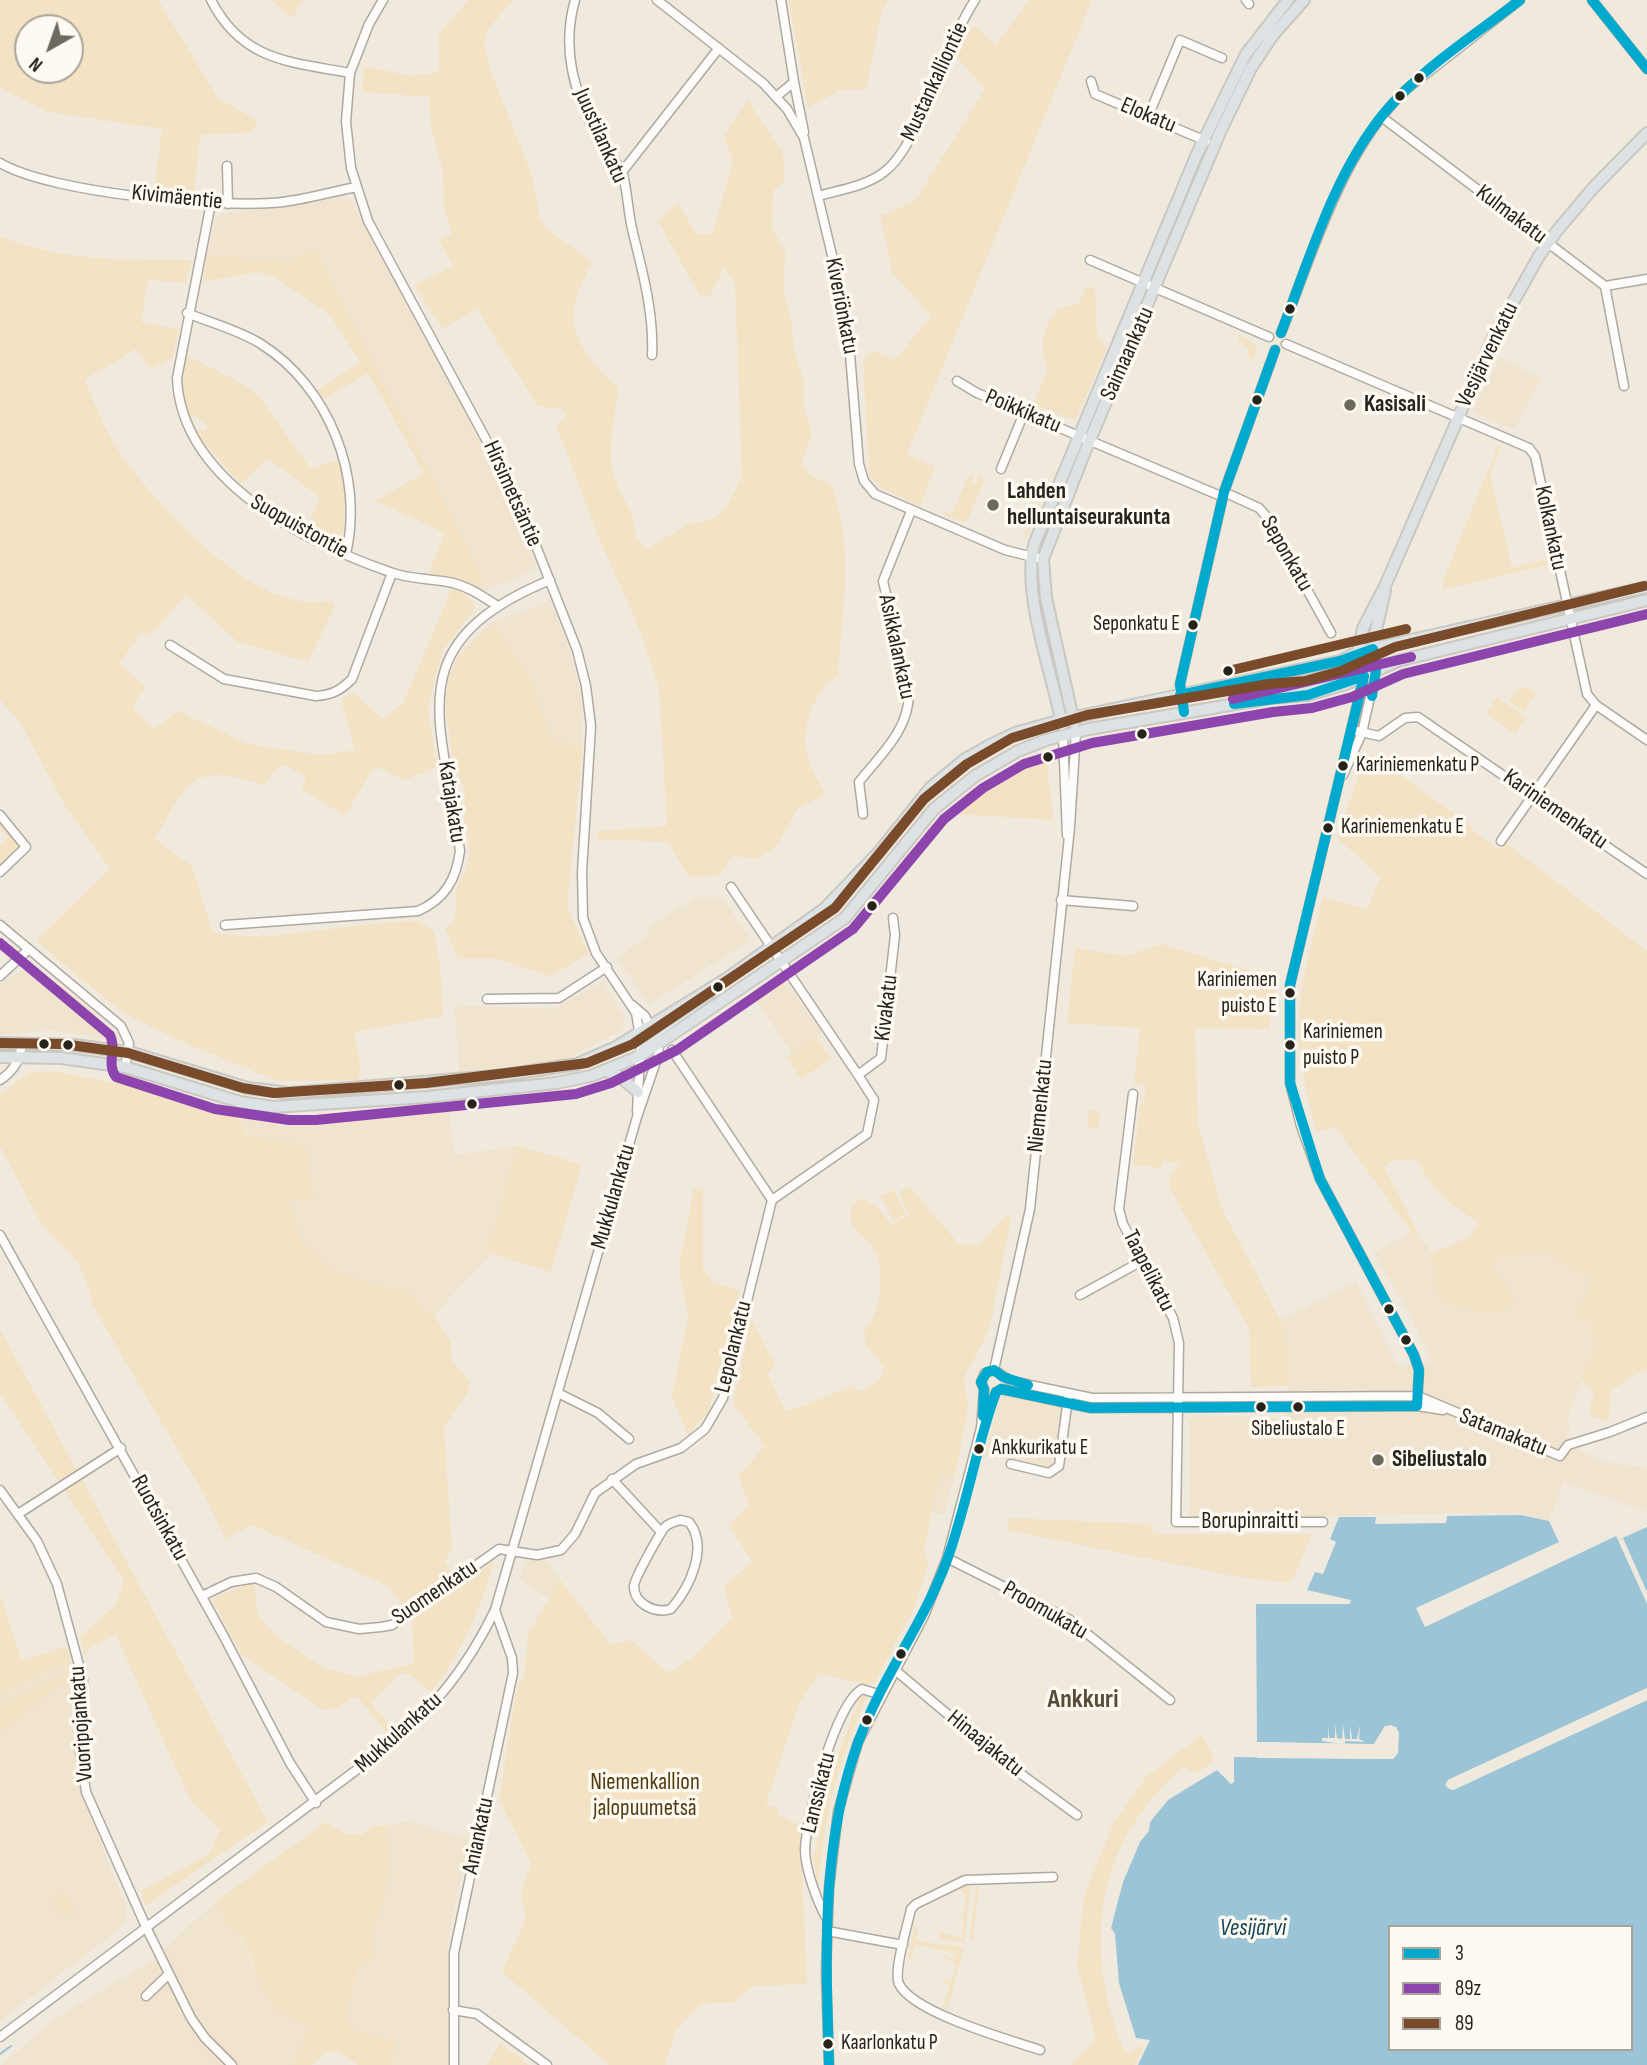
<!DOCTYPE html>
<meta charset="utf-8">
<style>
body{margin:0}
#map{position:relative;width:1647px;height:2065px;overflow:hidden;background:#f0eade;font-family:"Sofia Sans Condensed",sans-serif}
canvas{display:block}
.legend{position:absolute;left:1388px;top:1925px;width:245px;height:126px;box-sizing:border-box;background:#fffaf1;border:2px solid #a9a49b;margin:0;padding:9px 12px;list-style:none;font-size:21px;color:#27231b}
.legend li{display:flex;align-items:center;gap:14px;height:35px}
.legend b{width:35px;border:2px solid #a9a49b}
.north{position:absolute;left:14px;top:14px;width:70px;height:70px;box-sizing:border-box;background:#fffaf1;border:2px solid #a9a49b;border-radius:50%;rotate:220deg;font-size:19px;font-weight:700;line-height:28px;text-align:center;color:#27231b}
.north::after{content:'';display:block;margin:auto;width:24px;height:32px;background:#6d695f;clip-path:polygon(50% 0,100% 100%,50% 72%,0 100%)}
</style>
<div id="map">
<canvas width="1647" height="2065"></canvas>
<ul class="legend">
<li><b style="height:9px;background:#00a9ce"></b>3</li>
<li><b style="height:9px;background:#8e44ad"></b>89z</li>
<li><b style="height:9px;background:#7a4b2a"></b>89</li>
</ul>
<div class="north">N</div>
</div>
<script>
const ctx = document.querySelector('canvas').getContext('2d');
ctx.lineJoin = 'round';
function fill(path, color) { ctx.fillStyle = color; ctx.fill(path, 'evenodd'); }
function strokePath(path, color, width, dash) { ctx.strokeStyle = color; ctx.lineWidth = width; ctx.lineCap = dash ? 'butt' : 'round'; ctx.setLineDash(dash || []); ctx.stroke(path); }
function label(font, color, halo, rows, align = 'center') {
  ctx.font = font + ' "Sofia Sans Condensed",sans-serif'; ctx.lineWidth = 7; ctx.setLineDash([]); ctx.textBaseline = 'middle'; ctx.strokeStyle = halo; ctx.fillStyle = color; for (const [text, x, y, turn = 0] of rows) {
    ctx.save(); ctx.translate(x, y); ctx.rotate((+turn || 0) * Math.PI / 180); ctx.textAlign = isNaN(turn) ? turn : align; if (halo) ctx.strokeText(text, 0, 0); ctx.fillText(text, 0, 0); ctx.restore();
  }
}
const built = new Path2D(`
 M338,197L350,199L508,490L537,569L485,591L475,586L483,576L315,249L285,262L207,254L217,215Z
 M1500,357L1542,378L1514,430L1472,412Z
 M551,600L572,657L582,700L583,744L552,743L530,677L491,623Z
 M696,897H722L751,940L648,1005L617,958L650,934L646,929Z
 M24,969L41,972L92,1010L106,1027L105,1039L52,1030L0,1035V983Z
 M783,977L822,1033L792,1053L754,997Z
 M603,981L625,1017L623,1030L559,1062L459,1071L454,1005L554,1009Z
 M449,1109L454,1155L517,1146L488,1248L492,1254L434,1315L427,1314L411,1293L330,1271L318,1261L302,1241L287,1200L237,1116L281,1126Z
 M1412,1232L1420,1236L1432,1253L1439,1298L1510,1292L1498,1283L1493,1265L1496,1258L1543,1251L1593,1280L1584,1322L1587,1318L1597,1346L1566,1420L1571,1423L1566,1438L1586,1454L1606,1462L1647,1468V1512L1564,1482L1549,1521L1518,1512L1339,1516L1189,1527V1421L1196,1415L1284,1418L1289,1386L1285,1329L1281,1320L1356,1282L1398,1366L1431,1362L1411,1317L1373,1253Z
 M1005,1395L1069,1408L1065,1474L985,1455L998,1402Z
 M939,1473L955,1476L944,1515L930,1511Z
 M527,1559L546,1560L561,1581L549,1599L519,1579Z
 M71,1661L77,1678L75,1736L78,1785L128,1911L125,1921L118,1930L0,2021V1693Z
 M406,1821L470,1838L448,1940V2065H391L397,2041L354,2029L346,2015L384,1897L388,1874L385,1826Z
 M217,1900L225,1922L237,1929L268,2001L308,2027L293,2065H2L51,2021L154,1959Z`);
const green = new Path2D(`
 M0,0H158L218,98L257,120L253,132L200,135L194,196L154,190L162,129L48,112L0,88ZM70,28V70H28V28Z
 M271,0H303L292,18Z
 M468,0H514L487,30L484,43L489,67L533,178L540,219L553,234L593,262C558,319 574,345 618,389C615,419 605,453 616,482C626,509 634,505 636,539L648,548L689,524L715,518L728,505L742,476L735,283L724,268L710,296H700L658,221L678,202L696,234H709L714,230L733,160L724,136L747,100L783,152L785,181L773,191L772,229L785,250L784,292L792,324L793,346L804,382L803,404L812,433L802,462L808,474L832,485C855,553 842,607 838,676C813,691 801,726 807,755C810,768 820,783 826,795L798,808L777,846L757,859L733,856L718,876L689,877L668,842L597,839L598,831L667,826L659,688L641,633L600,540L556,425L567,416L560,407L553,409L537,405L477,309L443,329L414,285L453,266L439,240L452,233L444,208L443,172L431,126L429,97L362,92L365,66L410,76L439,72V34Z
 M789,0H888L882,11L866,90H840L808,108Z
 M1029,0H1092L907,454L935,467L920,506L883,489L869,475L863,361L873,351L895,360L931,316L892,272L880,216L915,201L985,89L956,56L973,25L996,45Z
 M0,236C60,262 128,260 192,260L186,283L148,280L141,322L179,329L173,358L150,369L136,349L84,380C96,404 105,431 120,453C157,505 232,586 295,600C307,603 321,601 333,601L334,608L308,662L238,642L186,595L149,637L142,632L120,663L145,687L132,707L154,729L178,711L248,744L321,755L355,750L341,700L353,693L383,719L403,703L452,588L466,595L476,607L443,650L435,678L428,708L437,767L405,780L374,766L345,816L302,789L306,776L281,764L264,785C190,761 189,781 155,839L192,866L213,933L261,937L401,921H419L434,932L440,964L443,1016L354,1032L361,1070L358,1080L277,1081L185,1043L123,1013L36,941L110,869L66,807L18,719L0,700Z
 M315,249L483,576L475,586L429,573L445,533L375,501L424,473L368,373L324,399L318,390L360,362L330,315L275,278L257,272L203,282L207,254L285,262Z
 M1087,285L1095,289L1097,334L1107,348L1077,417L1073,420L1035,405L1034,402L1048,369C1038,344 1043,331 1057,309L1079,303Z
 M1239,335L1257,345L1254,361L1249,358L1248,348L1238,340Z
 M186,355L245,385L261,399L311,469L342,458L346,480L343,544L308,526L320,497L268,459L240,484L196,433L200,429L203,432L208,427L194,415L189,421L180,396Z
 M1498,445L1501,446L1490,475L1512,568L1551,558L1552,564L1443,590V581Z
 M1062,451L1026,538L1023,539H1022Z
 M974,474L971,482L976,484L980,476L983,477V484L966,523L943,514L944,511L952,514L967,478Z
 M491,623L530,677L552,742L583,744L567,907L589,954L551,976L497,959H458L445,928L454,921L457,907L456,889L467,867L470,851L464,817L465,792L454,765L445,707L450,674L459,655Z
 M1528,687L1536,693L1524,712L1509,701L1517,690Z
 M1497,697L1526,717L1515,734L1486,714Z
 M1367,752L1468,823L1474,831L1500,850L1506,843L1647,951V1370L1630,1377L1611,1391L1608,1422L1590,1416L1595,1414L1589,1412L1594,1394L1582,1379L1597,1346L1588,1319L1584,1323L1579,1314L1592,1279L1543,1251L1496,1258L1493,1265C1499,1283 1508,1287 1516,1303C1490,1322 1466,1308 1439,1298L1432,1253L1471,1236L1478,1222C1451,1205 1432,1191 1418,1161L1395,1159L1384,1167L1420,1236L1412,1232L1335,1127L1317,1132C1307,1097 1297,1057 1299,1020C1300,979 1314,937 1323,897L1367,910L1380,877L1337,838Z
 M1049,758L1048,778L1054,820L955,814C983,793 1013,764 1049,758Z
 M0,820L21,847L0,867V846L8,838L0,829Z
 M1161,944L1278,979L1269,1029L1195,1028L1198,1123L1221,1207L1285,1329L1289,1386L1251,1387L1249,1329L1170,1189V1176L1180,1164L1163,1161L1161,1168L1133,1165L1140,1106L1144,1102L1146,1085L1134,1084L1140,1028L1067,1023L1075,948L1126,956Z
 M816,1037L831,1059L801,1079L787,1057Z
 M51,1071L138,1087L237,1116L246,1135L307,1146L313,1200L288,1201L302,1241L331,1271L411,1293L427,1314L434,1315L450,1341L452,1360L470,1382L467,1394L444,1428L452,1550L444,1562L463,1586L495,1559C481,1606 463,1653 431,1692L408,1673L398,1675L371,1703L393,1730L388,1734L359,1699L353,1697L337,1708L323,1710L241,1654L212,1599L254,1582L258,1616L279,1638L324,1668L356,1677L414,1663L412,1616L386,1585L252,1525L225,1539L206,1498L91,1303L92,1296L78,1262L42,1225L0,1147V1094L29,1073Z
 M1089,1110L1100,1112L1098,1129L1087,1128Z
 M517,1146L582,1164L551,1272L492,1254L488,1248Z
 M909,1186L959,1244L980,1245L1006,1214L1011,1217L989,1330L964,1378L968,1407L955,1476L939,1473L924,1550L929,1565L913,1610L874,1684C853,1684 838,1676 819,1674L799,1704L766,1804L778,1808V1815L800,1825L807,1984L754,1986L732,2003H706L696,2008L676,2031L665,2065H609L502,1972L526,1918L521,1893L531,1863L499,1800L517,1687L524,1677L528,1633L561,1581L611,1645L632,1640L664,1670L670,1672L692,1658L732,1617L724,1586L752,1562L729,1525L749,1504L738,1476L765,1446L733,1404L751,1318L775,1364L768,1375L785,1410L801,1407L852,1386L859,1392L881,1379L884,1365L866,1346L864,1332C881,1310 888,1269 871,1245C858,1227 847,1233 852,1205L861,1198L877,1206L891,1224L909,1216L899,1192Z
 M694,1188H703V1270L713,1282L740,1291L709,1411L688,1435L672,1397L688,1317L679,1267Z
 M894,1190L906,1215L893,1221L881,1196Z
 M0,1329L268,1822L145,1906L141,1891L209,1854L220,1829L191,1802L116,1635L90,1647L84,1657L80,1636L116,1605L124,1581L0,1393Z
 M1009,1518L1151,1524V1530L1156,1534H1312L1291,1583L1243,1578L1006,1530Z
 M0,1594L22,1661L67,1646L71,1661L0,1693Z
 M73,1677L72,1688L60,1685L55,1688L0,1733V1706L3,1703L51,1679Z
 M864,1693L868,1695C838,1759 823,1821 818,1891L813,1853H816C823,1799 837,1751 859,1702L853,1699Z
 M1201,1735L1214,1757L1210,1765L1195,1773L1183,1767C1094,1844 1081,1950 1126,2054L1144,2045L1135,2065H1071L1096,2040L1077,1965L1084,1896L1113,1824L1146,1777Z
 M326,1822L345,1833L361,1835L374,1825L385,1826C389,1848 389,1872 385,1893C381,1916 366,1935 375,1957L361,1965L346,2015L354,2029L397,2041L391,2065H358L338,2051L325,2053L312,2065H293L308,2027C296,2019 280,2015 271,2003C252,1979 253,1937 225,1922L217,1900Z
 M965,1886H971L964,1943L939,1939L940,1932L962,1938L964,1918L958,1914L964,1915L966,1894L959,1889Z
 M976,1886H979L973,1940H969Z
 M57,1893C68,1894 77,1905 73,1916L63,1915L54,1906V1895Z
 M914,1928H918L916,1941L964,1947L947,2010L939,2005H944L950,1985L945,1983V1980L951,1981L956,1963L939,1955L955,1958L956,1953L915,1945L912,1959L908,1958Z
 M500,2043L529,2065H487Z`);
const water = new Path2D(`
 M1521,1515L1549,1521L1559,1542L1416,1608L1425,1627L1616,1536L1618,1540L1647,1527V1688L1448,1780L1445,1785L1453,1790L1647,1700V2065H1138L1150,2040L1136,2038L1119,1983L1115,1934L1111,1928L1123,1882L1140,1842L1149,1831L1150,1822L1168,1800L1217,1770L1231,1784L1234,1782V1757L1393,1759L1398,1753L1397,1727L1385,1726L1374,1744L1257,1742L1256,1604H1350L1351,1600L1307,1590L1315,1572L1323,1574L1336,1542L1330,1539L1339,1517H1376L1375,1524L1446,1523L1447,1516ZM1390,1927H1631V2049H1390Z`);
const pier = new Path2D(`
 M1623,1538L1647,1592V1604L1618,1540Z
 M1647,1688V1692L1451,1783L1450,1786L1647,1697V1700L1453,1790L1447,1788L1448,1780Z
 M1335,1724L1337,1738L1342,1739L1343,1725L1345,1739H1350V1725L1352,1739H1357L1360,1725L1359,1739L1365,1742L1345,1741V1744H1374L1385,1726L1392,1725L1399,1732L1398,1753L1393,1759L1257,1758V1754L1392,1756L1395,1751V1733L1392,1728L1387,1729L1375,1747L1257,1746V1742L1342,1744L1322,1741V1738H1328V1725L1329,1738H1335Z`);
const stream = new Path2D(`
 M0,2054L11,2046`);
const minor = new Path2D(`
 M211,0C242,61 290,62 350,73
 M383,0L369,24L350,73L346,122L351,168L368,221L516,495L577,650L586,686L591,726L582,872L583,918L596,953L636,1013L641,1042L637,1111
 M575,0C561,49 574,95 599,139C606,151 619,162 623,175C628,194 628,214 633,233C643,273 654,314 652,355
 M657,0L763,83L787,109L804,138L847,318L859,464L864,481L875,494L1005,550L1037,558
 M1246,0L1249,4
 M1592,0L1647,69
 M1091,81L1095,94L1206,141
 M794,82L804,132
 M777,96L794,82L781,0
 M1148,117L1180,40L1222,58
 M1383,118L1605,286L1647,279
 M0,163C50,193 223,209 283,202C307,199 332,192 356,187
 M227,166L228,204
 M622,172L719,48
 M818,196C839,190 867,186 884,172C919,147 946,43 975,0
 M211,203L177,378C181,480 304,542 390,572C410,580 433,578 453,583C469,587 482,596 496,605
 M1090,260L1269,337
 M1605,286L1624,386
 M187,313C211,323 239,330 261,344C329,387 364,476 346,554
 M1281,333C1313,252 1342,149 1408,88L1520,0
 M1286,344L1529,448L1535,456L1587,694L1596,705L1647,740
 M957,381L977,393L1223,497
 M1001,469L1024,413
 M1224,492L1259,508L1267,517L1331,633
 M170,645L224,679L316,696C332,695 341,690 352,679L392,573
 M1364,676L1290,985V1083L1301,1126L1320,1179L1414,1355L1419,1370L1417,1406
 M1184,712L1180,684L1224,492L1275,350
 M1352,730L1379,736L1405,718L1418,717L1647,874
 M1063,735L1067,835
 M1343,775L1362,733L1376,670
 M863,814L859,782C881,754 909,730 909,693L883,581L911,511
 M0,815L26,847L0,872
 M1501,841L1596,705
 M731,887L858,1075
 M1061,900L1133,906
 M0,925L121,1026L129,1043L125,1067
 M225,925L418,911C445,899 456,880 460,851C442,718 396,644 550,580
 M0,976L29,949
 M487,999L559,998L607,967
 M632,1005L645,1016L651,1030
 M0,1080C14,1071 20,1060 22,1043
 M1133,1094L1119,1209L1123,1224L1173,1318L1179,1343L1176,1522H1323
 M772,1200L867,1134L874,1100L858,1075L881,1058L895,935L893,918
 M0,1235L222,1633L290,1763L316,1803
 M1080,1295L1142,1261
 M994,1370L1030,1209L1070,827L1076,732
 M1001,1389L1091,1408L1417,1406L1443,1410
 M558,1393L598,1413L629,1439
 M985,1419L996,1392
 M1011,1464L1049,1473L1059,1466L1068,1398
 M612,1479L661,1532
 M0,1490L37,1541L57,1584L83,1680L80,1752L86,1792L147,1929L191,2018L205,2038L232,2065
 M18,1514L121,1448
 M680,1520L689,1522C709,1547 690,1587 671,1609C655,1614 634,1604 634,1586C634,1579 660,1533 665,1527C669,1523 674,1522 680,1520Z
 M947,1558L1070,1620L1170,1700
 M202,1596L231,1582L256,1578L276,1587L326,1622L359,1629L381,1627L392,1625L499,1549L537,1555L561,1550L575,1534L595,1493L636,1464L681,1448L705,1429L723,1398L772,1200L672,1050
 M895,1670L1002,1760L1077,1815
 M828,1921C818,1904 805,1869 805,1850C806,1817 835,1704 862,1689L881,1695
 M827,1931L903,1945
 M146,1996L169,1974
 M453,2010L477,2014L547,2065
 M0,2037L387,1747C435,1708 468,1666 495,1610L637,1117L659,1053L657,1041
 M1040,2050C1010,2040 913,2013 899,1984C893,1971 908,1924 911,1909L916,1904L965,1880L1053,1877
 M454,2065V1953L513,1673L512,1658L495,1610
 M829,2065L826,1972L829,1888L838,1812L858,1742L924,1616L947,1558L981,1428L984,1389L981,1382L985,1373L994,1370L1011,1381L1092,1398L1418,1396L1560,1456L1568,1445L1610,1432L1647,1417`);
const major = new Path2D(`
 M1374,654V639L1385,591
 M1364,676L1358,652L1363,628L1385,586L1493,338L1539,256L1556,232L1593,188L1647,133
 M1280,694C1310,682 1356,679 1373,649
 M1074,723L1046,598L1043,559L1084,454L1221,130L1251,68L1273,35L1304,0
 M1062,725C1053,675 1020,590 1035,542L1197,154L1246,54L1288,0
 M0,1043L74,1045L129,1052L248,1088L290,1093L505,1075L577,1064L616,1047L726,979L824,909L878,853L930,788L965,759L990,745L1015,733L1061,720L1340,661L1358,652L1647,587
 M640,1055L653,1035L708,995
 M0,1057L61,1058L125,1067L240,1102L273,1107L427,1097L556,1083L591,1076L640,1056L845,918L934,809L975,776L1018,751L1046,740L1089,729L1271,698L1308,695L1346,684L1398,661L1647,600
 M606,1071L619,1076L638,1092`);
const bus1 = new Path2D(`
 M1592,0L1647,69
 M1281,333C1310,258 1333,175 1385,112C1422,68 1475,35 1520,0
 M1180,695L1340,661L1373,649L1376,670L1372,696
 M1234,704L1308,695L1364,676
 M1184,712L1180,684L1224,492L1275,350
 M983,1416L984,1389L981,1382L987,1372L994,1370L1003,1377L1028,1385
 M829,2065C826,1956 820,1844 859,1740C882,1677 924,1623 947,1560C967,1505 976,1447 996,1392L1001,1389L1091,1408L1417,1406L1419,1370L1414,1355L1320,1179L1290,1083V985L1364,676`);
const bus2 = new Path2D(`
 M1233,699L1411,657
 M0,943L110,1035C117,1049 106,1064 116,1077L215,1109L289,1120H316L576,1094L611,1083L677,1050L853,929L944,819L983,788L1024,764L1092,743L1273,712L1312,708L1352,697L1403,674L1647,614`);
const bus3 = new Path2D(`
 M1228,671L1406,629
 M0,1043L63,1044L128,1053L243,1088L274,1093L426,1083L587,1063L633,1044L835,908L924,799L967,764L1012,738L1087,715L1269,684L1305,681L1341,671L1395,647L1644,586`);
const markers = [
 [1419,78,6,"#27231b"],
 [1400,96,6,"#27231b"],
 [1290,309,6,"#27231b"],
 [1257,400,6,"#27231b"],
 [1350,405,7,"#6d695f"],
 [993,505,7,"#6d695f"],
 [1193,625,6,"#27231b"],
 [1228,671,6,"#27231b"],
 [1142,734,6,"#27231b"],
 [1048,757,6,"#27231b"],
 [1343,766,6,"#27231b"],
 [1328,828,6,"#27231b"],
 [872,906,6,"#27231b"],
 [718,987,6,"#27231b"],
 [1290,993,6,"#27231b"],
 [44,1044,6,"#27231b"],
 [68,1045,6,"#27231b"],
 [1290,1045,6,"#27231b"],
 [399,1085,6,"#27231b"],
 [472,1104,6,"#27231b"],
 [1389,1309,6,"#27231b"],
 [1406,1340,6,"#27231b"],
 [1261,1407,6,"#27231b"],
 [1298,1407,6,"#27231b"],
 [979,1449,6,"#27231b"],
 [1378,1460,7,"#6d695f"],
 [901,1654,6,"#27231b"],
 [867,1720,6,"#27231b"],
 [828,2044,6,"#27231b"]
];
const busNames = [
 ["Seponkatu E",1180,625,"right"],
 ["Kariniemenkatu P",1356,766],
 ["Kariniemenkatu E",1341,828],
 ["Kariniemen",1277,981,"right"],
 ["puisto E",1277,1007,"right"],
 ["Kariniemen",1303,1033],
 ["puisto P",1303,1059],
 ["Sibeliustalo E",1298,1430,"center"],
 ["Ankkurikatu E",992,1449],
 ["Kaarlonkatu P",841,2044]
];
const streetNames = [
 ["Mustankalliontie",935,82,-65],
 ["Elokatu",1148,116,23],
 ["Juustilankatu",600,136,66],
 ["Kivimäentie",177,198,6],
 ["Kulmakatu",1511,215,37],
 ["Kiveriönkatu",841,306,79],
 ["Saimaankatu",1128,354,-66],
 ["Vesijärvenkatu",1488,355,-64],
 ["Poikkikatu",1023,412,23],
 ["Hirsimetsäntie",512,494,66],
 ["Suopuistontie",299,527,29],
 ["Kolkankatu",1550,528,78],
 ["Seponkatu",1286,554,60],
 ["Asikkalankatu",896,647,78],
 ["Katajakatu",451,802,81],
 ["Kariniemenkatu",1555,810,35],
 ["Kivakatu",887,1008,-83],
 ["Niemenkatu",1041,1106,-84],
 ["Mukkulankatu",614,1197,-74],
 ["Taapelikatu",1148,1271,63],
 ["Lepolankatu",734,1347,-76],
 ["Satamakatu",1503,1433,22],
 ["Ruotsinkatu",159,1518,61],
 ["Borupinraitti",1250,1522],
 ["Suomenkatu",435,1593,-34],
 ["Proomukatu",1045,1611,30],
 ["Vuoripojankatu",82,1724,-94],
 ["Mukkulankatu",399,1733,-42],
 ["Hinaajakatu",985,1744,39],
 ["Lanssikatu",819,1793,-76],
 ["Aniankatu",479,1836,-78]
];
const poiNames = [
 ["Kasisali",1364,405],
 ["Lahden",1007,492],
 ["helluntaiseurakunta",1007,518],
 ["Sibeliustalo",1392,1460]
];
const parkNames = [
 ["Niemenkallion",645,1783],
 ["jalopuumetsä",645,1809]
];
const waterNames = [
 ["Vesijärvi",1253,1929]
];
const quarterNames = [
 ["Ankkuri",1083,1700]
];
fill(built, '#f0e4cf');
fill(green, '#f3e2c4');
fill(water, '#9bc4d6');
fill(pier, '#f0eade');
strokePath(stream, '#9bc4d6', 2);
strokePath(minor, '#aea9a0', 11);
strokePath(major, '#cac8c1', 14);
strokePath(minor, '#fdfcfa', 8);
strokePath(major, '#dde2e4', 10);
strokePath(bus1, '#00a9ce', 10);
strokePath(bus2, '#8e44ad', 10);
strokePath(bus3, '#7a4b2a', 10);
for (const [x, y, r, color] of markers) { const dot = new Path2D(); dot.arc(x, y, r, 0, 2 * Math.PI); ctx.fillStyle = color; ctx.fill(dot); strokePath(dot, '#fffaf1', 2.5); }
label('21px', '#27231b', '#fffaf1', busNames, 'left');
label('23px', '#27231b', '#fffaf1', streetNames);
label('bold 23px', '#27231b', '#fffaf1', poiNames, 'left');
label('23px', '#503c12', '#fffaf1', parkNames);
label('italic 24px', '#14475c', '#fffaf1', waterNames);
label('bold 26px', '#564c39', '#fffaf1', quarterNames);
</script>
